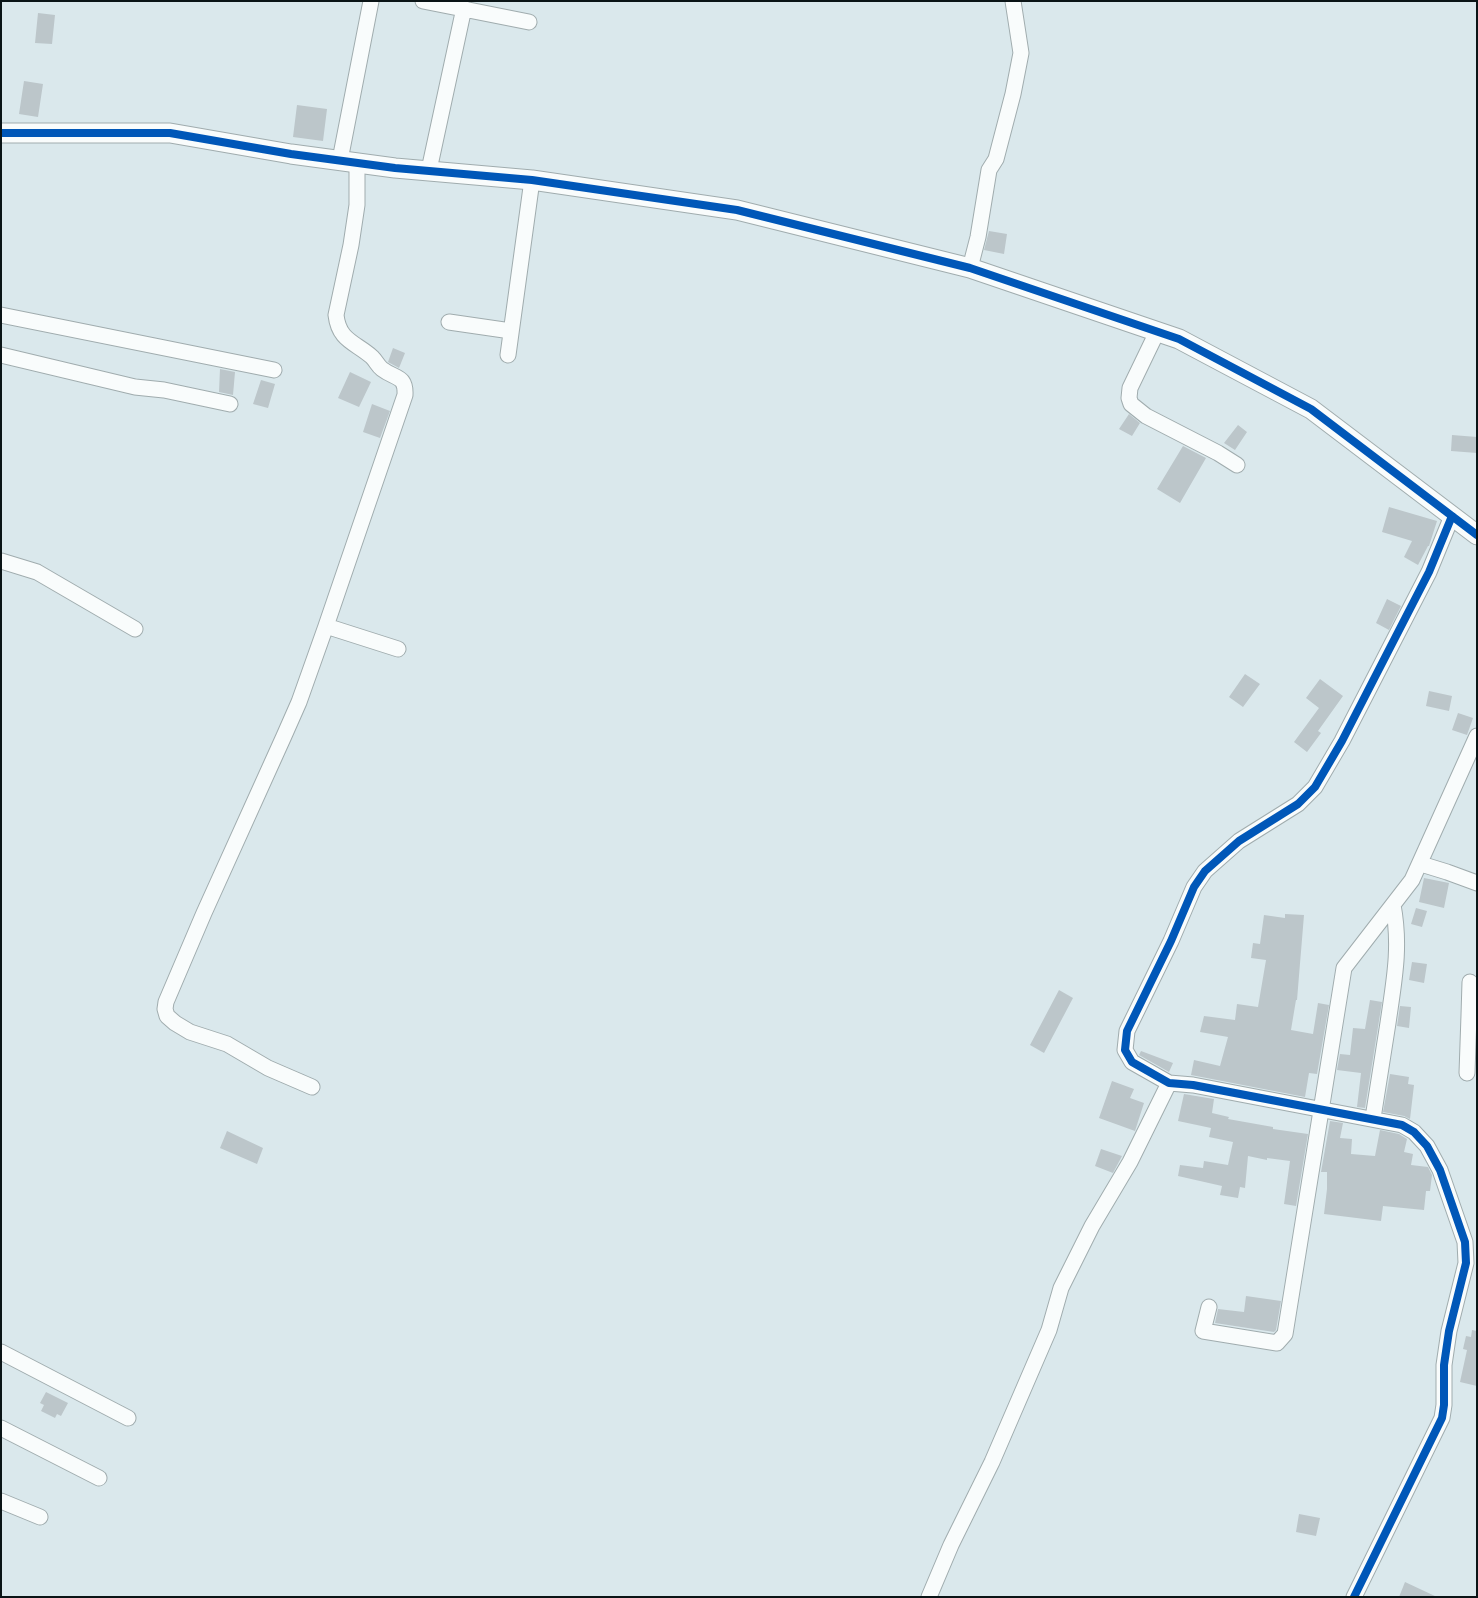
<!DOCTYPE html>
<style>
body{margin:0}
#map{position:relative;width:1478px;height:1598px;overflow:hidden;background:#dae8ec;font-family:Inter,sans-serif}
canvas{display:block}
.frame{position:absolute;inset:0;border:2px solid #0a1416;pointer-events:none}
</style>
<div id="map">
<canvas width="1478" height="1598"></canvas>
<div class="frame"></div>
</div>
<script>
const ctx = document.querySelector('canvas').getContext('2d');
ctx.lineJoin = 'round';
function fill(path, color) { ctx.fillStyle = color; ctx.fill(path, 'evenodd'); }
function strokePath(path, color, width, dash) { ctx.strokeStyle = color; ctx.lineWidth = width; ctx.lineCap = dash ? 'butt' : 'round'; ctx.setLineDash(dash || []); ctx.stroke(path); }
const building = new Path2D(`
 M38,13L55,15L52,44L35,43Z
 M24,81L43,84L38,117L19,114Z
 M297,105L327,109L323,141L293,137Z
 M989,231L1007,234L1004,254L984,250Z
 M393,348L405,353L399,368L388,362Z
 M220,369L235,372L233,395L219,392Z
 M350,372L371,382L359,407L338,398Z
 M261,380L275,384L268,408L253,404Z
 M372,404L390,411L380,438L363,432Z
 M1129,414L1140,423L1132,436L1119,429Z
 M1238,425L1247,432L1235,450L1224,443Z
 M1452,435L1477,437V453L1451,451Z
 M1183,446L1206,458L1180,503L1157,489Z
 M1389,507L1437,521L1429,546H1428L1418,565L1404,557L1412,541L1382,532Z
 M1387,599L1401,606L1389,630L1376,623Z
 M1245,674L1260,684L1243,707L1229,697Z
 M1320,679L1343,696L1318,731L1321,733L1307,752L1294,742L1319,708L1306,698Z
 M1429,691L1452,696L1449,711L1426,706Z
 M1458,713L1473,718L1467,735L1452,730Z
 M1424,878L1449,883L1444,908L1419,902Z
 M1416,908L1427,911L1422,927L1411,924Z
 M1285,914L1304,915L1297,1000H1296L1291,1030L1313,1034L1318,1003L1329,1005L1317,1074L1309,1073L1305,1097L1191,1075L1194,1060L1220,1066L1228,1037L1200,1032L1204,1016L1235,1020L1237,1004L1258,1007L1266,960L1251,958L1253,943L1260,944L1264,915L1285,918Z
 M1412,962L1427,964L1424,983L1409,980Z
 M1059,990L1073,998L1044,1053L1030,1045Z
 M1370,1000L1382,1002L1365,1108L1357,1107L1361,1073L1337,1070L1340,1054L1350,1055L1353,1028L1365,1029Z
 M1400,1006L1411,1007L1409,1028L1397,1026Z
 M1141,1051L1173,1063L1169,1072L1139,1055Z
 M1390,1074L1409,1077L1408,1084L1414,1085L1410,1119L1404,1116L1383,1112Z
 M1112,1081L1134,1089L1130,1098L1144,1103L1135,1131L1099,1118Z
 M1184,1094L1214,1099L1212,1113L1229,1117L1228,1119L1273,1127V1129L1308,1134L1296,1206L1284,1204L1290,1161L1267,1158V1160L1248,1156L1245,1188L1240,1187L1238,1198L1220,1195L1222,1186L1178,1176L1180,1165L1203,1168L1204,1161L1228,1165L1233,1142L1209,1137L1211,1128L1178,1121Z
 M1330,1121L1343,1123L1340,1138L1352,1139L1351,1154L1375,1156L1380,1130L1399,1134L1407,1139L1404,1152L1413,1154L1411,1165L1428,1167L1432,1175L1430,1191H1426L1424,1210L1383,1206L1381,1221L1324,1214L1327,1189V1172H1321Z
 M227,1131L263,1148L257,1164L220,1148Z
 M1101,1149L1122,1156L1113,1173L1095,1166Z
 M1246,1296L1281,1301L1276,1330L1274,1332L1215,1323L1218,1309L1244,1312Z
 M1472,1330L1477,1331V1386L1460,1382L1467,1350L1463,1349L1466,1336L1471,1337Z
 M46,1392L68,1403L61,1416L57,1414L55,1418L41,1411L44,1405L40,1403Z
 M1299,1514L1320,1518L1316,1536L1296,1532Z
 M1405,1582L1437,1597H1399Z`);
const minor = new Path2D(`
 M423,1L529,22
 M340,160L371,1
 M357,163V205L351,245L336,315C339,341 355,342 372,357C376,361 378,366 382,369C395,379 406,375 405,395L326,626L398,649
 M429,170L464,8
 M970,268L978,237L989,170L996,159L1013,94L1021,53L1013,1
 M1,315L274,370
 M449,322L511,331
 M1157,332L1130,388L1129,398L1131,404L1146,416L1218,453L1237,465
 M1,355L135,387L164,390L230,404
 M508,355L532,180
 M1,561L37,572L135,629
 M1421,864L1447,872L1477,883
 M1470,982L1469,1015L1477,1016
 M1467,1073L1469,1015
 M312,1087L268,1068L227,1044L190,1032L175,1023L167,1016L165,1009L166,1002L204,913L284,736L299,702L326,626
 M1373,1118C1378,1087 1383,1055 1388,1023C1394,981 1401,947 1393,905
 M1209,1307L1203,1331L1277,1343L1285,1334L1344,968L1412,880L1477,736
 M1,1352L128,1418
 M1,1428L99,1478
 M1,1501L40,1517
 M929,1597L951,1545L992,1462L1049,1330L1061,1288L1092,1226L1130,1162L1169,1083
 M1354,1597L1442,1418L1444,1405V1365L1449,1331L1466,1263L1465,1242L1440,1170L1427,1146L1414,1132L1402,1125L1193,1085L1169,1083L1132,1062L1125,1050L1127,1031L1171,941L1194,887L1205,871L1239,841L1298,804L1315,787L1342,741L1429,572L1452,516`);
const tertiary = new Path2D(`
 M1,133H170L291,154L395,168L532,180L737,210L970,268L1179,339L1311,409L1477,535`);
const cycleway = new Path2D(`
 M1,133H170L291,154L395,168L532,180L737,210L970,268L1179,339L1311,409L1477,535
 M1354,1597L1442,1418L1444,1405V1365L1449,1331L1466,1263L1465,1242L1440,1170L1427,1146L1414,1132L1402,1125L1193,1085L1169,1083L1132,1062L1125,1050L1127,1031L1171,941L1194,887L1205,871L1239,841L1298,804L1315,787L1342,741L1429,572L1452,516`);
fill(building, '#bcc6ca');
strokePath(minor, '#a0acae', 17);
strokePath(tertiary, '#a0acae', 21);
strokePath(minor, '#f9fcfc', 15);
strokePath(tertiary, '#f9fcfc', 19);
strokePath(cycleway, '#0057b8', 8);
</script>
